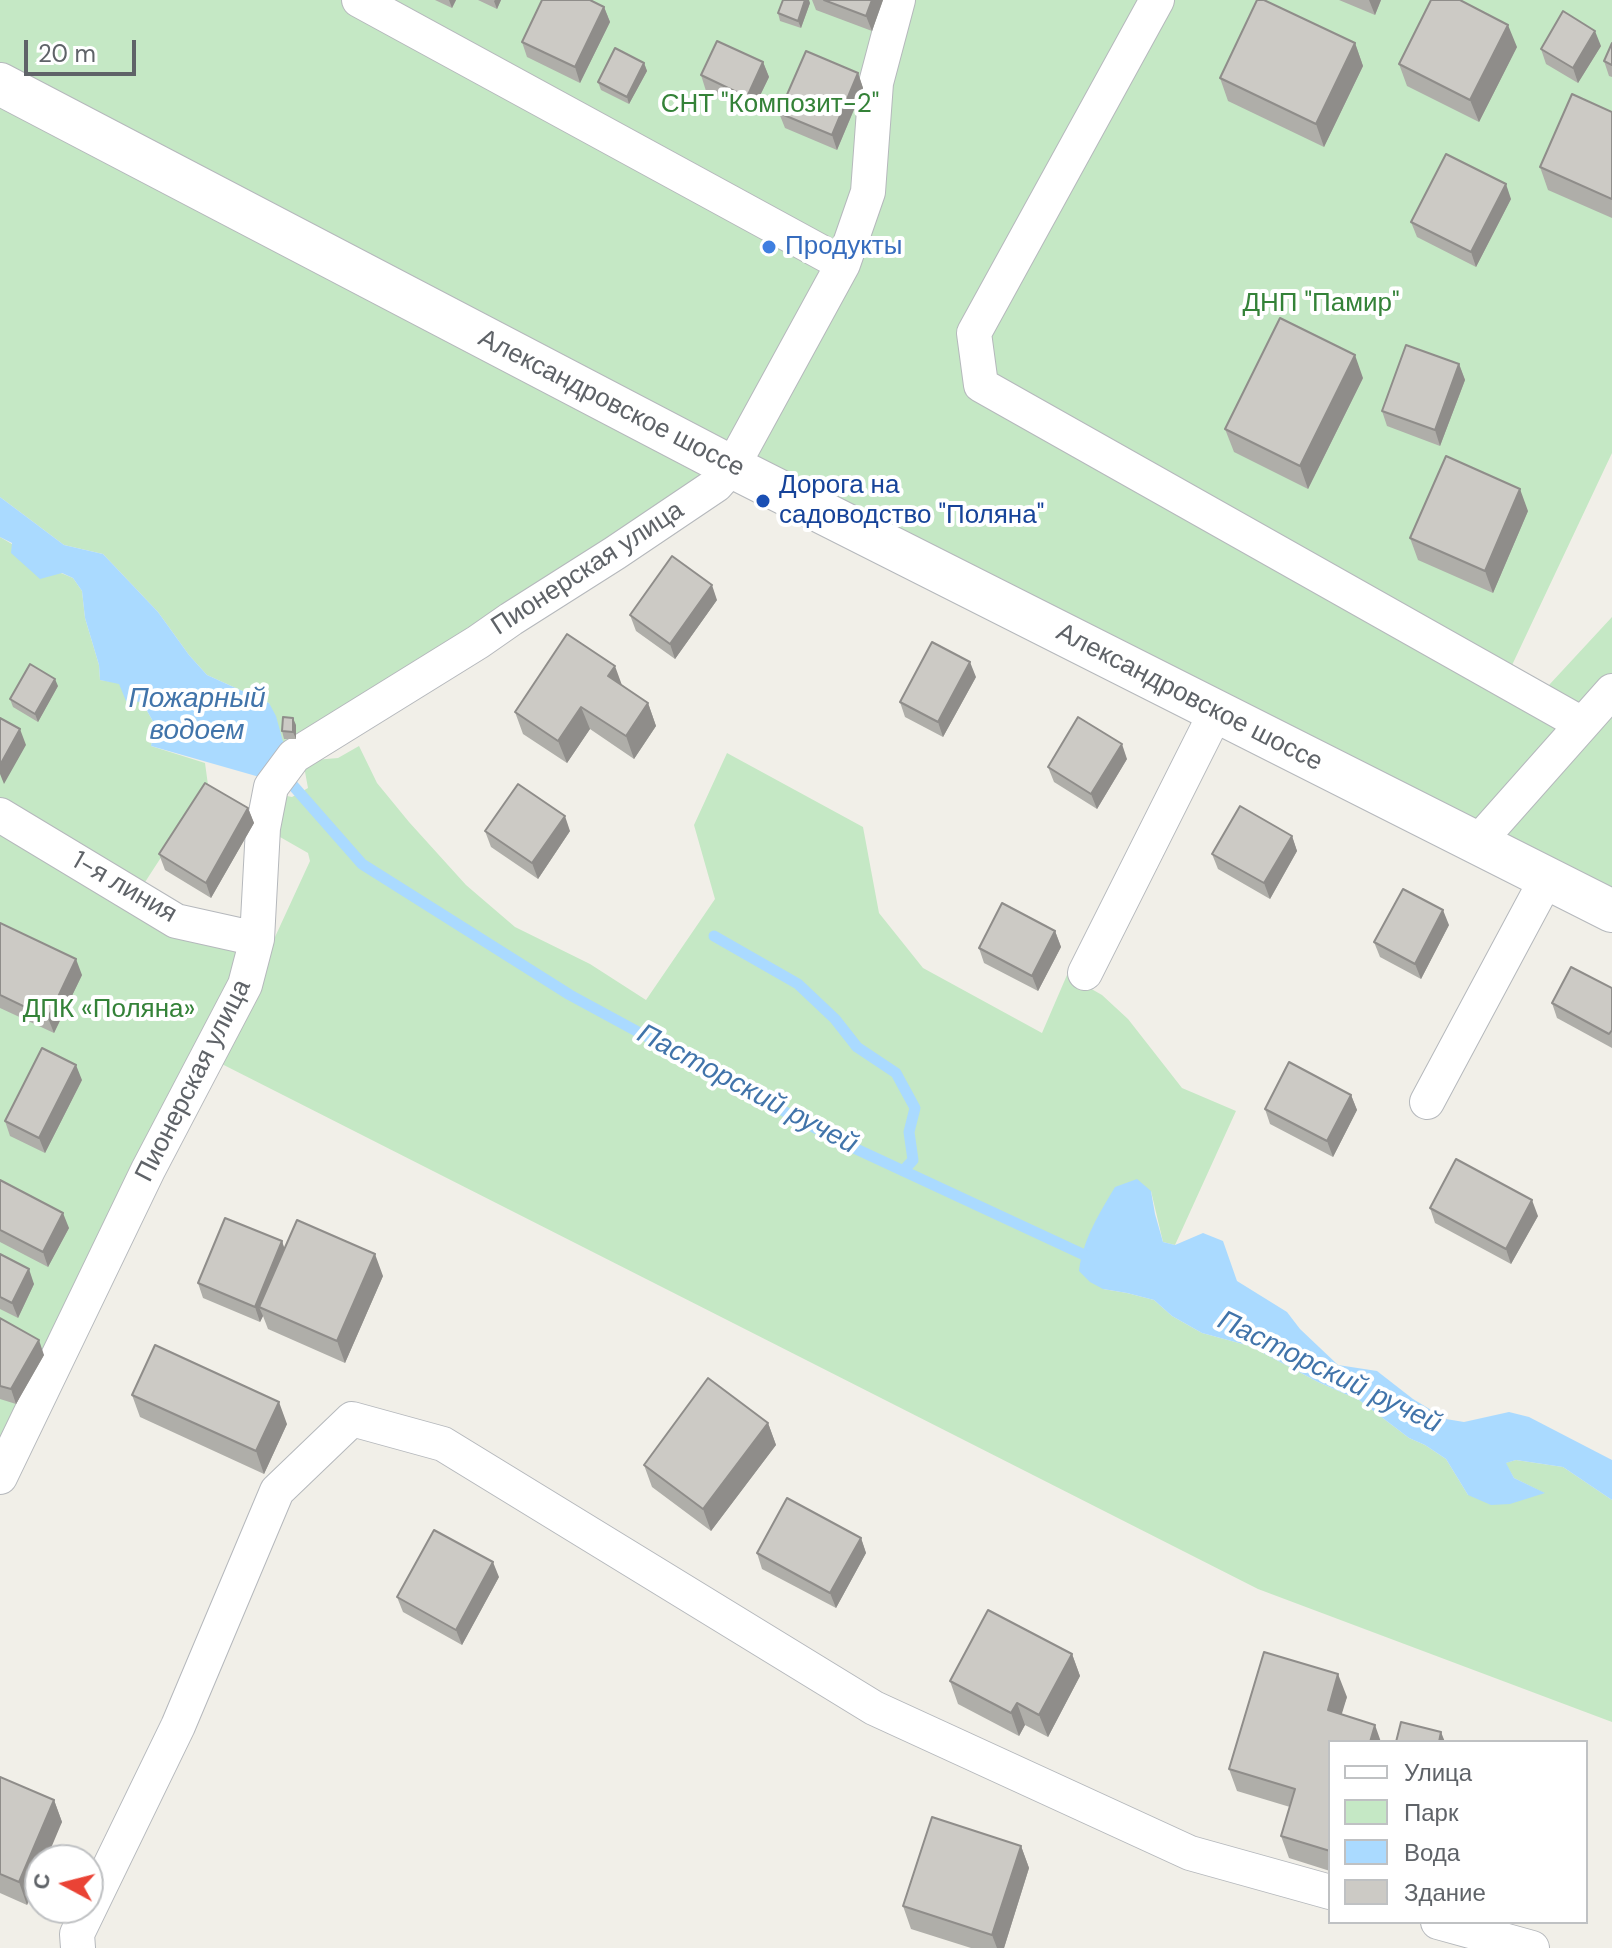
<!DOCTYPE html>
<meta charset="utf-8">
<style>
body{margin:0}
#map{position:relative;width:1612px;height:1948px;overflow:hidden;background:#f1efe8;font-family:"DM Sans",sans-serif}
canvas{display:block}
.legend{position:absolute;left:1328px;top:1740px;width:260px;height:184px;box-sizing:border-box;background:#fff;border:2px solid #bfc1c3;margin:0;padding:10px 14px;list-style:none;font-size:24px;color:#5f6368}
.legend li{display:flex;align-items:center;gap:16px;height:40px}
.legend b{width:40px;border:2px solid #bfc1c3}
.north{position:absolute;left:24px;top:1844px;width:80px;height:80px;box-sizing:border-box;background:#fff;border:2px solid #bfc1c3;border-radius:50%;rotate:277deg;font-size:22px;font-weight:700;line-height:32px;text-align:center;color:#5f6368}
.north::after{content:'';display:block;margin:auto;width:28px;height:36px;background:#ea4335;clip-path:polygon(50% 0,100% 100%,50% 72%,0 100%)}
.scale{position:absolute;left:24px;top:40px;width:112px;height:36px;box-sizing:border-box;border:4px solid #5f6368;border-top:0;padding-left:10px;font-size:24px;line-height:28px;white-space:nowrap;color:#5f6368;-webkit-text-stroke:6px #fff;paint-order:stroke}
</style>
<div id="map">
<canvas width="1612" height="1948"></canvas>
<ul class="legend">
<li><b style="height:10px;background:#fff"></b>Улица</li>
<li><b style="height:22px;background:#c5e8c5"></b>Парк</li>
<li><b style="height:22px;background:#aadaff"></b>Вода</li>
<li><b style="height:22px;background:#cccac5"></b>Здание</li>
</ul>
<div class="north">С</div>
<div class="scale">20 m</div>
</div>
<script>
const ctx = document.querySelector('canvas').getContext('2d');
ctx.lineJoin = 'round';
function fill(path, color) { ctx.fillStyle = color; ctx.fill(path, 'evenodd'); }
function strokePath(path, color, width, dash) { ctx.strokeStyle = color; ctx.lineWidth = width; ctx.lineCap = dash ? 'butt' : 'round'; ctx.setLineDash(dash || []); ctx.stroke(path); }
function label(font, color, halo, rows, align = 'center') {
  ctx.font = font + ' "DM Sans",sans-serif'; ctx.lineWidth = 8; ctx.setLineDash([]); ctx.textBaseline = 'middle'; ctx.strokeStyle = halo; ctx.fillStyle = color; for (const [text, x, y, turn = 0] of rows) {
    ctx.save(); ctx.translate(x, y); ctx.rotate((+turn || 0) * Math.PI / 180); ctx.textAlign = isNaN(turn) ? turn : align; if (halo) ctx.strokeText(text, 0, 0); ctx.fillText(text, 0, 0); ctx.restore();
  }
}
const green = new Path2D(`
 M0,0H1612V453L1505,680L1537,698L1612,617V911L735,463L285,749L269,703L207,675L189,655L158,612L103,554L64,545L0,497Z
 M0,537L61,573L73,578L82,591L85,618L99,665L100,680L119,683L142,702L155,725L151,746L205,763L208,785L136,896L267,941L275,937L310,861L308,853L280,837L276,814L282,795L292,797L308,788L303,761L338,758L359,746L377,783L409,822L466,885L515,927L590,964L646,1000L715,899L694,825L727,753L863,827L879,913L923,968L1042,1033L1067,975L1102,995L1128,1019L1182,1088L1236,1111L1175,1245L1163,1242L1151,1191L1103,1289L1127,1293L1154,1300L1172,1316L1202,1333L1250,1346L1318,1382L1359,1400L1409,1438L1425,1445L1446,1459L1468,1495L1544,1493L1514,1478L1505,1463L1516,1460L1563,1467L1612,1500V1722L1258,1589L208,1057L0,1477Z`);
const water = new Path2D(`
 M0,497L64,545L103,554L158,612L189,655L207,675L269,703L276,716L285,749L263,778L151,746L155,725L142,702L126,701L119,684L100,680L99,665L85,618L82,591L73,578L62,573L40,579L11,553L12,543L0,537Z
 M1137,1179L1151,1191L1155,1214L1163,1242L1175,1245L1203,1233L1223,1241L1237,1281L1287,1312L1300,1329L1338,1365L1377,1371L1413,1399L1446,1419L1464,1422L1509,1412L1529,1417L1612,1460V1500L1563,1467L1516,1460L1506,1463L1514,1478L1545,1493L1510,1504L1491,1505L1468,1495L1446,1459L1425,1445L1409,1438L1359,1400L1318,1382L1250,1346L1202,1333L1172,1316L1154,1300L1127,1293L1103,1289L1090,1282L1079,1271C1083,1239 1099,1214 1115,1187Z`);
const stream = new Path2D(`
 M289,781L362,864L570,995L839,1141L1093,1259
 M714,936L798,984L835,1019L857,1047L896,1073L915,1108L909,1132L913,1160L903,1171`);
const minor = new Path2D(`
 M359,0L843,264
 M1157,0L974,333L981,385L1582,724
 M0,815L176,921L257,939
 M1478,842L1612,691
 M1085,973L1216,712
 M1427,1102L1547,878
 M0,1477L148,1170L245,985L257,939L263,828L271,787L294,756L478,642L511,619L615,553L716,485L732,467L843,264L868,192L876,83L898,0
 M1438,1922L1532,1948
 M78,1948L77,1934L178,1726L277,1491L352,1419L443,1444L874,1708L1190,1853L1330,1892`);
const tertiary = new Path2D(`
 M0,84L732,467L1612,911`);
const wall = new Path2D(`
 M435,0H456L452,8Z
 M478,0H501L497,9Z
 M812,0H883L872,31L816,10Z
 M1339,0H1381L1375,15Z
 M810,3L801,28L780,21L778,13Z
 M604,7L610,22L580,83L527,57L522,42Z
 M1355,43L1363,66L1324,147L1228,101L1220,78Z
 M1612,43V77L1609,76L1604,61Z
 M1601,46L1578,83L1546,64L1541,49Z
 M1517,47L1479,122L1407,86L1399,64Z
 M763,62L769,77L752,112L706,91L701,75Z
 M644,63L647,71L629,104L601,90L598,82Z
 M858,73L863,88L837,150L785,128L779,113Z
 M1612,112V218L1548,190L1540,167Z
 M1511,199L1476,267L1417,237L1411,222Z
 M1459,364L1465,380L1440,446L1387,426L1382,411Z
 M1363,378L1308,489L1234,452L1225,429Z
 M1528,511L1493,593L1418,560L1410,538Z
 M717,600L675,659L636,631L630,615Z
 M976,677L943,737L905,717L900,702Z
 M58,686L38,722L13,707L10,699Z
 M622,686L648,703L656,726L634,759L590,729L567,763L523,734L515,712Z
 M296,725V739H284L282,731Z
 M1127,759L1097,809L1054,782L1048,767Z
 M248,808L254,823L211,898L165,870L159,854Z
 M485,831H570L538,879L491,847Z
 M1292,836L1297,851L1270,899L1218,869L1212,854Z
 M0,923L82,975L54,1033L0,1008Z
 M1449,925L1421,979L1380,957L1374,942Z
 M1055,931L1061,947L1038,991L984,963L979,948Z
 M1612,988V1048L1557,1018L1552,1003Z
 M82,1080L45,1153L10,1136L5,1121Z
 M1351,1095L1357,1110L1333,1157L1270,1124L1265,1109Z
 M0,1180L69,1228L48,1267L0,1242Z
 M1430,1208L1538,1216L1511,1264L1435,1223Z
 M282,1241L284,1249L383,1276L345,1363L268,1329L263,1316L260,1322L203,1298L198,1283Z
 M0,1254L34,1284L18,1318L0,1309Z
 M0,1318L44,1355L16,1404L0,1399Z
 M132,1395L287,1424L264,1474L140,1417Z
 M768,1423L776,1445L711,1531L652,1487L644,1465Z
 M861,1538L866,1553L836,1608L762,1569L757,1553Z
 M499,1577L462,1645L403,1612L397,1597Z
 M1072,1654L1080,1676L1048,1737L1025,1725L1019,1736L958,1704L950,1681Z
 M1347,1697L1330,1742V1871L1289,1858L1281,1836L1290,1807L1237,1791L1229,1769Z
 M0,1777L54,1800L62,1822L40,1860V1874L27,1905L0,1893Z
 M1021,1846L1029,1868L1004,1948H971L911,1929L903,1906Z`);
const shadedWall = new Path2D(`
 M449,0H456L452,8Z
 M495,0H501L497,9L494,1Z
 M805,0H809L810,3L801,28L798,21Z
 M872,0H883L872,31L866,16Z
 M1369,0H1381L1375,15Z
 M604,7L610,22L580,83L575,67Z
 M1508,25L1517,47L1479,122L1470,100Z
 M1595,31L1601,46L1578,83L1573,68Z
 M1355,43L1363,66L1324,147L1316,124Z
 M763,62L769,77L752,112L747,97Z
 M644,63L647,71L629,104L627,97Z
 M858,73L863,88L837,150L832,135Z
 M1506,184L1511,199L1476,267L1471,252Z
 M1355,355L1363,378L1308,489L1300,466Z
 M1459,364L1465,380L1440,446L1435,430Z
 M1520,489L1528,511L1493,593L1485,571Z
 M712,585L717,600L675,659L670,644Z
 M970,662L976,677L943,737L938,722Z
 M615,666L623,688L608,676Z
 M55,679L58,686L38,722L35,714Z
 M648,703L656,726L634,759L626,736Z
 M581,707L590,729L567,763L558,741Z
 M293,718L296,725V739L293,732Z
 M20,729L26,745L4,784L0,774V765Z
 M1122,744L1127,759L1097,809L1091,794Z
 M248,808L254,823L211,898L206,883Z
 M565,816L570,831L538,879L532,863Z
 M1292,836L1297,851L1270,899L1264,883Z
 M1443,910L1449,925L1421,979L1415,964Z
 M1055,931L1061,947L1038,991L1032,976Z
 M76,959L82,975L54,1033L48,1018Z
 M76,1065L82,1080L45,1153L39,1138Z
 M1351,1095L1357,1110L1333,1157L1327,1141Z
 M1532,1200L1538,1216L1511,1264L1506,1249Z
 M63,1213L69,1228L48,1267L43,1252Z
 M282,1241L287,1256L259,1307L263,1316L260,1322L255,1307Z
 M375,1254L383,1276L345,1363L337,1341Z
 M29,1269L34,1284L18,1318L12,1303Z
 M39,1340L44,1355L16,1404L11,1389Z
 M279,1402L287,1424L264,1474L256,1451Z
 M768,1423L776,1445L711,1531L703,1509Z
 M861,1538L866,1553L836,1608L830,1593Z
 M493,1562L499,1577L462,1645L456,1630Z
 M1072,1654L1080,1676L1048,1737L1039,1715Z
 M1338,1674L1347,1697L1336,1733L1328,1710Z
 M1017,1703L1025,1725L1019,1736L1011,1713Z
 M1375,1725L1381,1742H1370Z
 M1441,1732L1445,1742H1439Z
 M54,1800L62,1822L46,1860H40V1874L27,1905L19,1882Z
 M1021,1846L1029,1868L1004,1948H997L992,1935Z`);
const building = new Path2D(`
 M542,0H590L604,7L575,67L522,42Z
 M783,0H805L798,21L778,13Z
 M824,0H872L866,16Z
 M1257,0H1264L1355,43L1316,124L1220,78Z
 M1431,0H1460L1508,25L1470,100L1399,64Z
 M1563,11L1595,31L1573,68L1541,49Z
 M717,41L763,62L747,97L701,75Z
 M1612,43V65L1604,61Z
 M615,48L644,63L627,97L598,82Z
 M806,51L858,73L832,135L779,113Z
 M1572,94L1612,112V199L1540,167Z
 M1446,154L1506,184L1471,252L1411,222Z
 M1280,318L1355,355L1300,466L1225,429Z
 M1406,345L1459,364L1435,430L1382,411Z
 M1446,456L1520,489L1485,571L1410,538Z
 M672,556L712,585L670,644L630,615Z
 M567,634L615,666L608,676L648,703L626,736L581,707L558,741L515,712Z
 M932,642L970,662L938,722L900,702Z
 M30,664L55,679L35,714L10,699Z
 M283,717L293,718V732L282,731Z
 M1078,717L1122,744L1091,794L1048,767Z
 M0,718L20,729L0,765Z
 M205,783L248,808L206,883L159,854Z
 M518,784L565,816L532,863L485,831Z
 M1240,806L1292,836L1264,883L1212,854Z
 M1403,889L1443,910L1415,964L1374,942Z
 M1002,903L1055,931L1032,976L979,948Z
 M0,923L76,959L48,1018L0,995Z
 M1571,967L1612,988V1030L1609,1034L1552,1003Z
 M42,1048L76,1065L39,1138L5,1121Z
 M1289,1062L1351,1095L1327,1141L1265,1109Z
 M1456,1159L1532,1200L1506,1249L1430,1208Z
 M0,1180L63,1213L43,1252L0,1230Z
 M225,1218L282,1241L255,1307L198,1283Z
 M297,1220L375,1254L337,1341L259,1307Z
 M0,1254L29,1269L12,1303L0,1297Z
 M0,1318L39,1340L11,1389L0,1386Z
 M155,1345L279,1402L256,1451L132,1395Z
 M708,1378L768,1423L703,1509L644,1465Z
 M787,1498L861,1538L830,1593L757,1553Z
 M434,1530L493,1562L456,1630L397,1597Z
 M988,1610L1072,1654L1039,1715L1017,1703L1011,1713L950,1681Z
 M1264,1652L1338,1674L1328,1710L1375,1725L1370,1742H1330V1851L1281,1836L1295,1789L1229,1769Z
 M1401,1722L1441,1732L1439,1742H1396Z
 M0,1777L54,1800L19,1882L0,1874Z
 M932,1817L1021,1846L992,1935L903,1906Z`);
const markers = [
 [769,247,8,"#3f7fe0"],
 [763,501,8,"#1a4fb4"]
];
const parkNames = [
 ["СНТ \"Композит-2\"",770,105],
 ["ДНП \"Памир\"",1321,304],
 ["ДПК «Поляна»",109,1010]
];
const shopNames = [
 ["Продукты",785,247]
];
const streetNames = [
 ["Александровское шоссе",611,404,27],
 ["Пионерская улица",588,569,-33],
 ["Александровское шоссе",1189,698,27],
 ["1-я линия",124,888,30],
 ["Пионерская улица",194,1081,-63]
];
const transitNames = [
 ["Дорога на",779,486],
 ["садоводство \"Поляна\"",779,516]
];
const waterNames = [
 ["Пожарный",197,700],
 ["водоем",197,732],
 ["Пасторский ручей",747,1090,28],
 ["Пасторский ручей",1329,1373,26]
];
fill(green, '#c5e8c5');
fill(water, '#aadaff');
strokePath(stream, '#aadaff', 11);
strokePath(minor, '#b5b8bc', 36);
strokePath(tertiary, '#b5b8bc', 44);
strokePath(minor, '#fff', 34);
strokePath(tertiary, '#fff', 42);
fill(wall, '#afaea9');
fill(shadedWall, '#8f8d8a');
fill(building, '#cccac5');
strokePath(building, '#8f8d8a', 2);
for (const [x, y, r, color] of markers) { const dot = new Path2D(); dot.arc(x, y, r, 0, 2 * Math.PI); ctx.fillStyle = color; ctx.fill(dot); strokePath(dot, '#fff', 3); }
label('26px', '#348238', '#fff', parkNames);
label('26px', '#366cbe', '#fff', shopNames, 'left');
label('26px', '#5f6368', '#fff', streetNames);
label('26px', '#164399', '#fff', transitNames, 'left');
label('italic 28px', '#4174aa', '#fff', waterNames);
</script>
